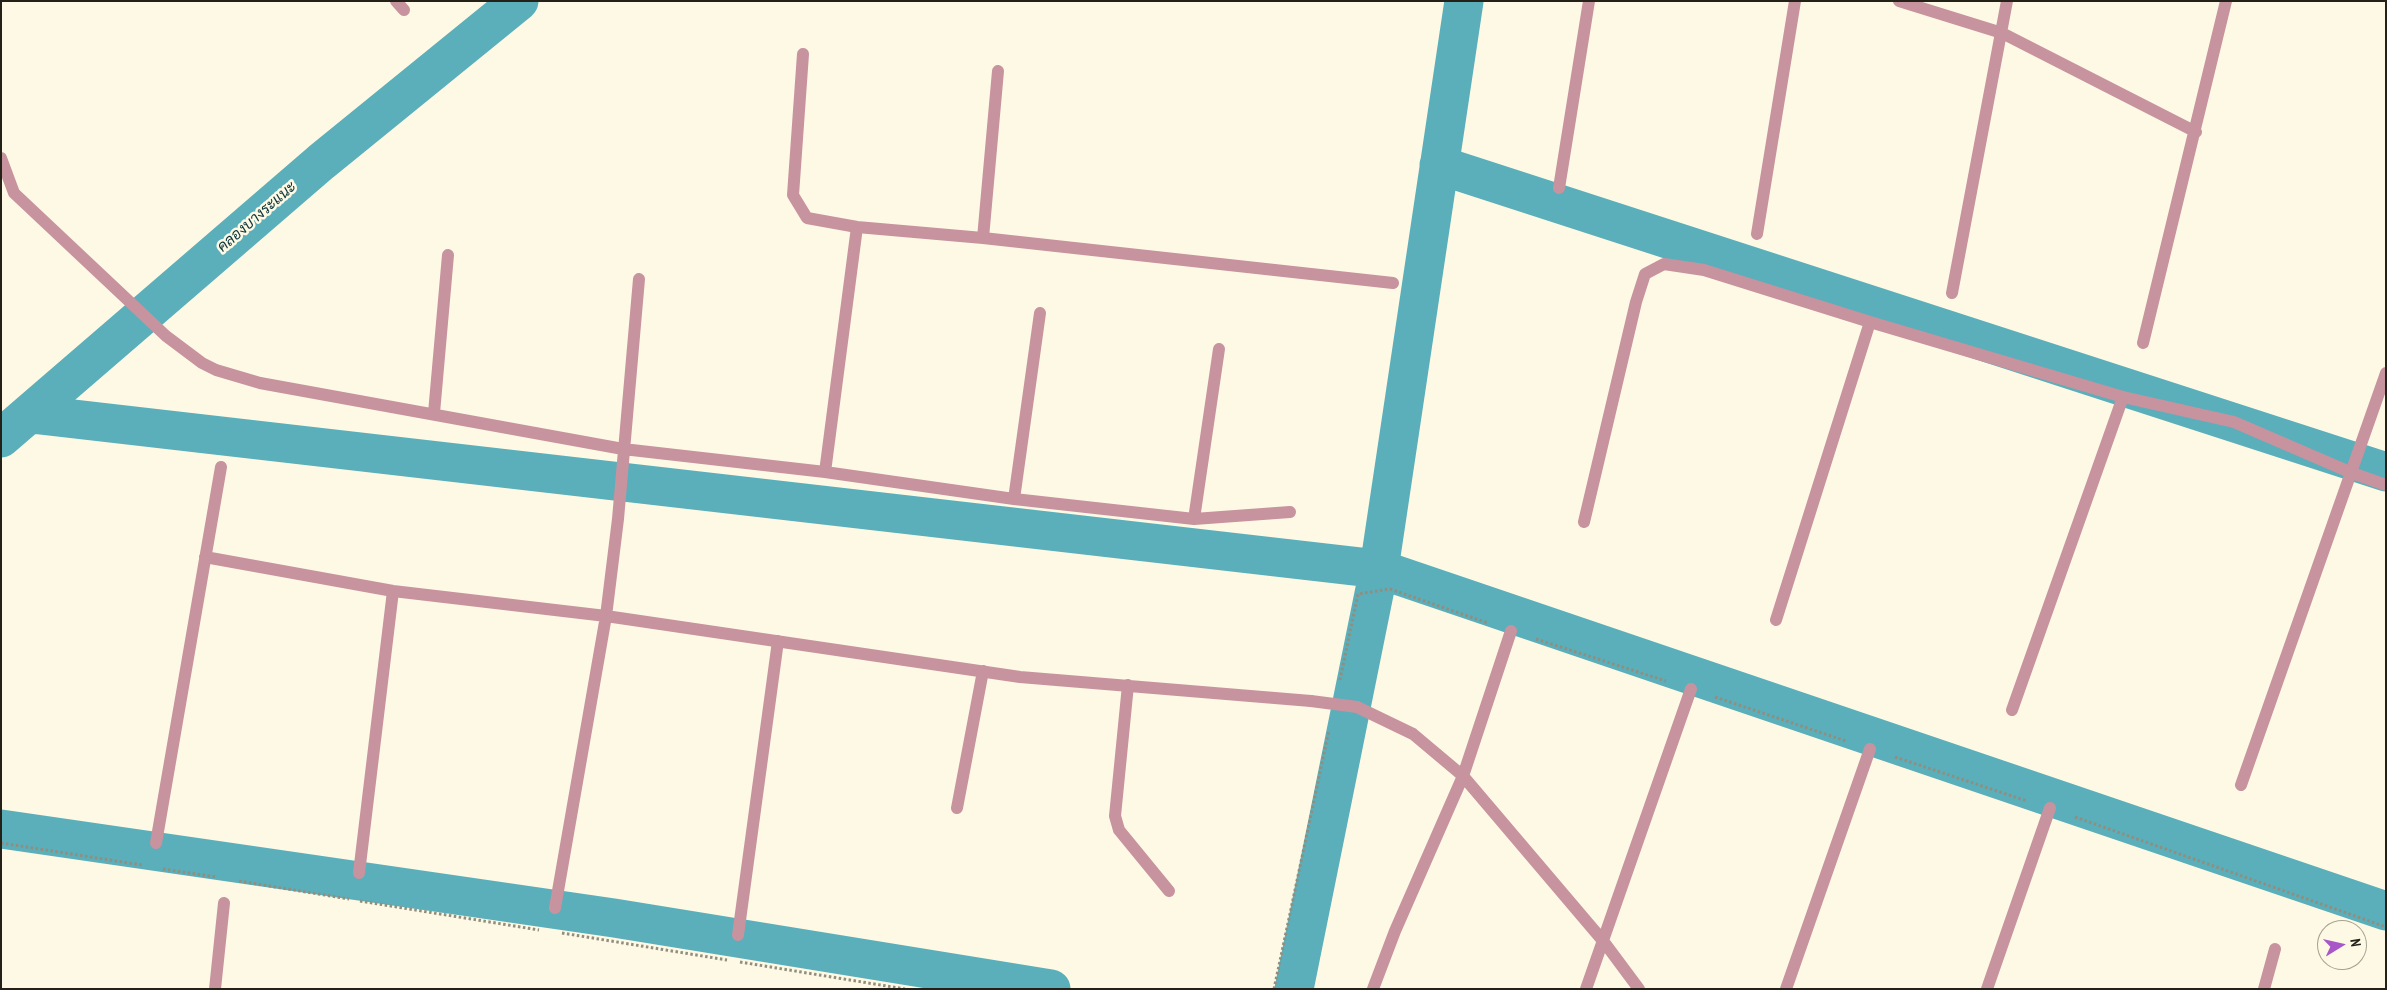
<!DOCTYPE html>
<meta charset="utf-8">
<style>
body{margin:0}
#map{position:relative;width:2387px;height:990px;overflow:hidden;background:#fef9e4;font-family:"PT Sans Narrow",sans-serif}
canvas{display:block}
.frame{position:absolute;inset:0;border:2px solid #232118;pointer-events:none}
.north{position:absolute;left:2317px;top:920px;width:50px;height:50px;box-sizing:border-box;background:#fef9e4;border:1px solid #a6a392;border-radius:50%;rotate:81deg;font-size:14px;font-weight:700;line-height:20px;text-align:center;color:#232118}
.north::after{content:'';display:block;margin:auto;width:18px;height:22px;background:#a757c8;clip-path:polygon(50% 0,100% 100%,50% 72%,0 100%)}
</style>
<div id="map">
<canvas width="2387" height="990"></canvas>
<div class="frame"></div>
<div class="north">N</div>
</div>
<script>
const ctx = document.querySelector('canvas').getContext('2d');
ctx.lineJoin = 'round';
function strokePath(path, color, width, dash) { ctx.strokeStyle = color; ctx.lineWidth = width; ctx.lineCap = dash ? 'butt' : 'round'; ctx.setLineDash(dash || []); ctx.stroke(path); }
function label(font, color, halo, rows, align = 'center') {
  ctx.font = font + ' "PT Sans Narrow",Sarabun,sans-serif'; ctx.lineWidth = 5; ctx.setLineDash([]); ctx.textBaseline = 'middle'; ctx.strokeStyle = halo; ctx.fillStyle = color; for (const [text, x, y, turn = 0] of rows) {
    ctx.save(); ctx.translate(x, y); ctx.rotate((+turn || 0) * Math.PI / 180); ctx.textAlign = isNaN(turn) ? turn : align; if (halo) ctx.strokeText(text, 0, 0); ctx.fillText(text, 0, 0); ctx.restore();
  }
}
const canal = new Path2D(`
 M1439,165L2386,472
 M31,414L1379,569L2386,911
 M1,438L321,162L519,1
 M1,829L614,918L1051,989
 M1294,989L1379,569L1464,1`);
const path = new Path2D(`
 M1536,639L1666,681
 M1340,680L1358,594L1390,589L1488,623
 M1715,697L1846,741
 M1895,757L2027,801
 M2075,817L2386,927
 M1,843L142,865
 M163,869L216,877
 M239,881L349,899
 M360,901L539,930
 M562,933L727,960
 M740,962L905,989
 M1274,989L1329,730`);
const minor = new Path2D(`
 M396,1L404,10
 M1899,1L2002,33L2196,132
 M803,54L793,195L807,218L857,227L983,238L1393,283
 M1,158L14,193L166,336L202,363L216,370L260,383L623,449L825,472L1014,499L1194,519L1290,512
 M1559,188L1589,1
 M1757,234L1795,1
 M983,238L998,71
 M1952,293L2007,1
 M2143,343L2226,1
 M434,413L448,255
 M825,472L857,227
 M1014,499L1040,313
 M1194,519L1219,349
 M1584,522L1636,302L1645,274L1664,264L1704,270L1870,322L2123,397L2234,422L2352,473L2386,485
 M205,557L393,591L606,616L1020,677L1311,701
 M1776,620L1870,322
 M1128,685L1115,816L1119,830L1169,891
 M1357,707L1413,734L1463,776L1604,942L1639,989
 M2012,710L2123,397
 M2241,785L2386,373
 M957,808L983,671
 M156,843L221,467
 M359,873L393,591
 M555,908L606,616L618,519L639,279
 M738,935L778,641
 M215,989L224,903
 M1373,989L1395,931L1463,776L1511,631
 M1586,989L1691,689
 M1786,989L1870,749
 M1987,989L2050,808
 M2264,989L2275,949`);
const minorBridge = new Path2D(`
 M1311,701L1357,707`);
const waterNames = [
 ["คลองบางระแนะ",257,217,-41]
];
strokePath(canal, '#5aafbb', 39);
strokePath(path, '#918e7f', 3, [2.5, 2.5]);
strokePath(minor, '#c7939f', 12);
strokePath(minorBridge, '#c7939f', 12);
label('italic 15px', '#0a343a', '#fef9e4', waterNames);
</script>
